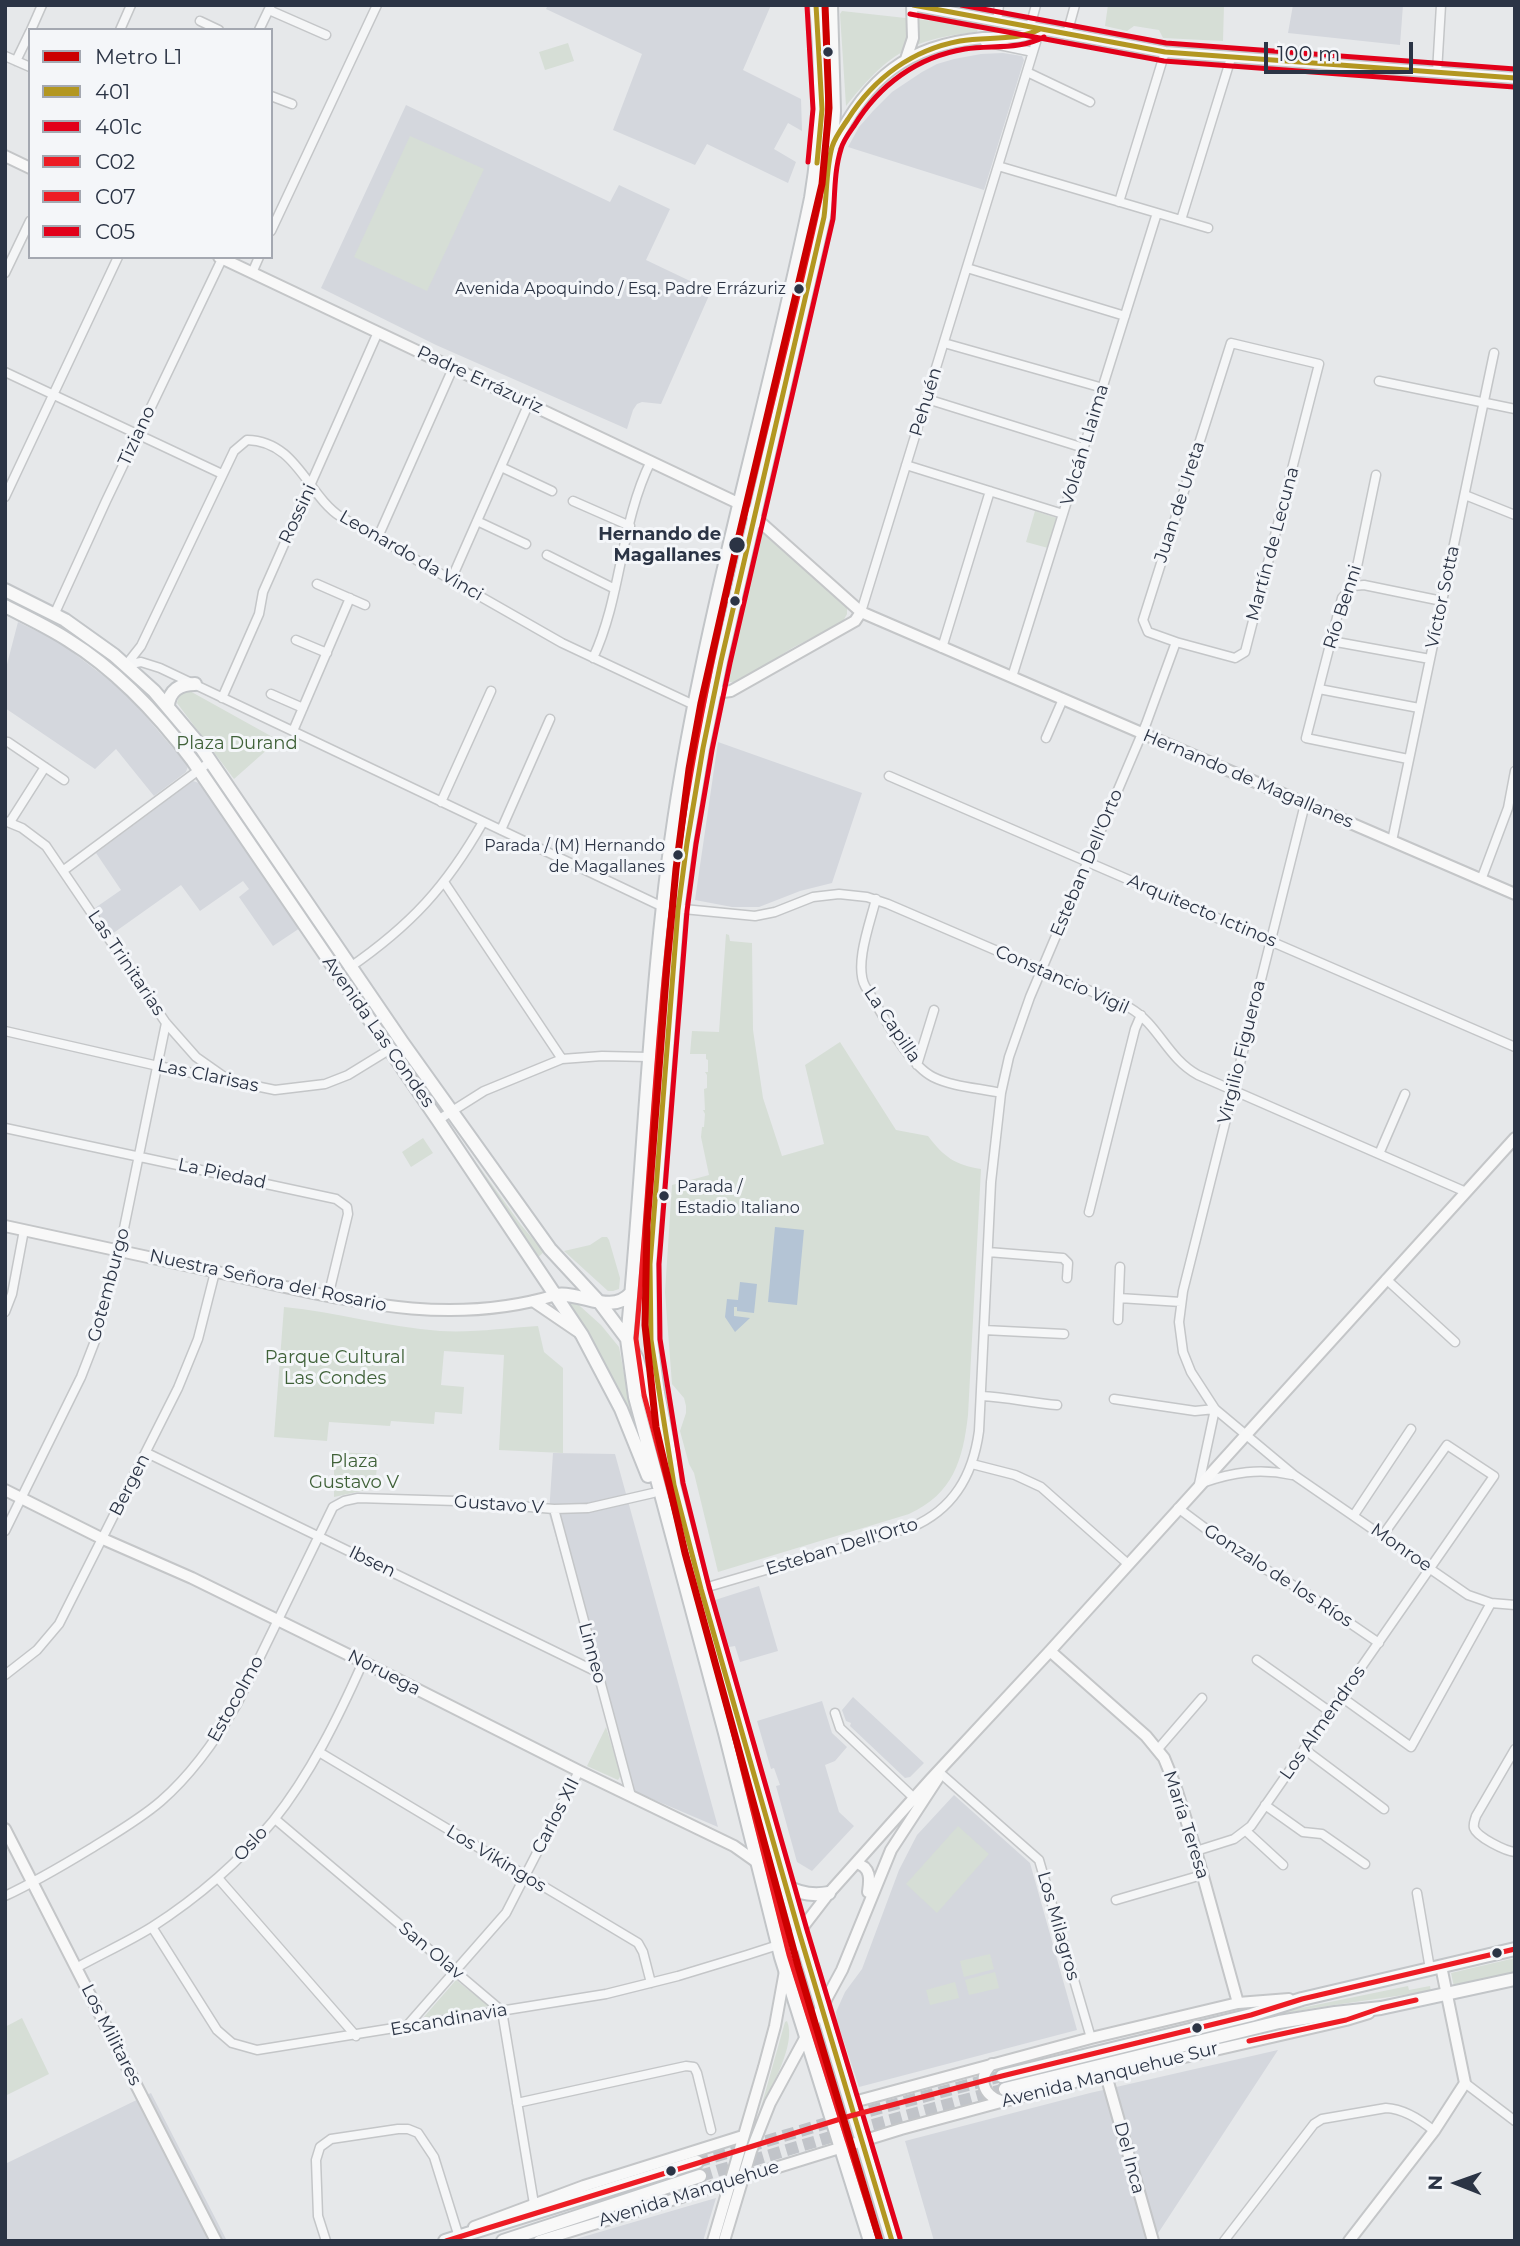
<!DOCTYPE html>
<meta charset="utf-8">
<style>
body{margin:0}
#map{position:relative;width:1520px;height:2246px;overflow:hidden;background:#e6e8ea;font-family:Montserrat,sans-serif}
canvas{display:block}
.frame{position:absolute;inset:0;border:7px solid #2b3445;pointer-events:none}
.legend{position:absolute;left:28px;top:28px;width:245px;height:231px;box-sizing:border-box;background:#f4f6f9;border:2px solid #a4a8b1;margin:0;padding:9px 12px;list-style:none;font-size:21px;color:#2b3445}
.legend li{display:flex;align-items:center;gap:14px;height:35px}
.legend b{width:35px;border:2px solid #a4a8b1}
.north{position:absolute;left:1422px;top:2148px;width:70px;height:70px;-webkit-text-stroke:5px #f4f6f9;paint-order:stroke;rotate:271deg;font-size:19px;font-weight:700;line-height:28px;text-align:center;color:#2b3445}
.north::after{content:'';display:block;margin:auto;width:24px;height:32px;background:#2b3445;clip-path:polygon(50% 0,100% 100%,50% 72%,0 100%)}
.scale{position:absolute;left:1264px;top:42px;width:149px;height:32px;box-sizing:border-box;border:4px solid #2b3445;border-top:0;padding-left:9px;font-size:21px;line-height:24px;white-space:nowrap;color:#2b3445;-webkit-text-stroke:5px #f4f6f9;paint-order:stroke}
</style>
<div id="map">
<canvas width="1520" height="2246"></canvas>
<div class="frame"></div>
<ul class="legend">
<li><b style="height:9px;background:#c00"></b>Metro L1</li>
<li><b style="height:9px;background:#b39721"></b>401</li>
<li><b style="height:9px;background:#e2001a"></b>401c</li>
<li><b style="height:9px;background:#ed1c24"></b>C02</li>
<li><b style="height:9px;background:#ed1c24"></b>C07</li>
<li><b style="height:9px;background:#e2001a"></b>C05</li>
</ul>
<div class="north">N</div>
<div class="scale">100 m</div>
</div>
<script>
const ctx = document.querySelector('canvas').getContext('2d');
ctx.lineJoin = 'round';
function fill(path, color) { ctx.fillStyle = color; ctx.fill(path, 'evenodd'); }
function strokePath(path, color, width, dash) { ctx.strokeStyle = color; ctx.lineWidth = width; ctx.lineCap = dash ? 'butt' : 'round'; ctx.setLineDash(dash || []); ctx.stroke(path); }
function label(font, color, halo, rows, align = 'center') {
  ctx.font = font + ' Montserrat,sans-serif'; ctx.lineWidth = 6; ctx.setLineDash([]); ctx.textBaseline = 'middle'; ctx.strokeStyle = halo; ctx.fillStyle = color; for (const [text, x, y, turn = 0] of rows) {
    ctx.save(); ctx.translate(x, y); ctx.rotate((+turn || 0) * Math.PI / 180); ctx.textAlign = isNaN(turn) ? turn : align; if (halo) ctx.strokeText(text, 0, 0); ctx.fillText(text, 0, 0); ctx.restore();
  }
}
const built = new Path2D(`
 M548,5H771L743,70L801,99L802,131L788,123L774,149L796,162L788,183L707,144L695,165L613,130L642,54L546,9Z
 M1293,5H1403L1400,45L1288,33Z
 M1003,53L1022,56L1024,60L984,190L848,147L859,127L873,111L892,92L922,72L937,64L954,59L981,54Z
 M406,105L610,202L619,185L670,209L646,260L711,291L661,404L642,402L637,404L633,410L627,429L436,345L321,288Z
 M18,622L59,642L126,693L188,766L186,772L154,796L116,749L95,769L5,708V672Z
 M718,742L862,793L832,883L800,891L759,907H732L695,900Z
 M193,781L199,783L300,928L273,946L239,897L249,889L243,881L200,911L181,885L112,934L95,908L121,890L96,853Z
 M553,1453L615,1454L718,1827L631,1790L549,1514Z
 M759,1586L778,1651L740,1662L735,1646L729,1647L715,1600Z
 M853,1697L924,1763L910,1777L905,1778L850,1726L851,1723L846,1721L842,1710Z
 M822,1701L832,1733L847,1747L835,1761L825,1765L839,1812L854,1826L812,1871L797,1862L776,1786L780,1785L774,1768L771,1769L757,1721Z
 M954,1795L1030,1863L1077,2030L859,2087L837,2021L836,2012L845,1992L862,1969L899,1870L917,1835Z
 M1278,2050L1153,2241H934L905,2141L1090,2093Z
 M151,2093L227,2241H5V2164Z
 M716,2198L703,2241H569Z`);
const green = new Path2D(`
 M1108,5H1224L1223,41L1163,38L1159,30L1134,26L1127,31L1105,26Z
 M842,11L969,25L978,29L977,32C910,39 888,54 846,106L840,14Z
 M568,43L574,61L545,70L539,52Z
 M410,136L484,169L427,291L354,257Z
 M782,350L787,351L754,488L749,487Z
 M1035,511L1057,518L1048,548L1026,542Z
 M757,530L763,531L844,603L847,608V614L842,623L794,647L736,683L725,681Z
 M188,690L278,740L234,779L177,703C179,695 180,692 188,690Z
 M726,934L729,935L730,941L752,943L753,1030L763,1098L782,1156L824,1144L805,1065L840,1042L896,1130L928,1136C944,1157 955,1165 981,1169L968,1415C963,1460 953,1494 909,1514L718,1572L694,1473L689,1464L680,1431L686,1413V1406L684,1398L672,1384L665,1292L672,1185L709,1175L701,1137L702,1127H704L705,1114L703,1110H705L704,1089L707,1088V1075L705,1072H708V1060L706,1059V1054H690L692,1031L719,1032Z
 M659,1002L661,1051L651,1136Z
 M423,1138L433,1153L411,1167L402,1152Z
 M473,1158L521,1225L544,1252L536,1259L472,1160Z
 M602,1237H607L609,1240L620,1278L619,1289L613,1291H608L564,1251L590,1245Z
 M571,1298L601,1325L619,1347L630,1405L642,1452L599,1353L567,1305L566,1301Z
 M284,1307C336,1312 387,1327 440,1331C472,1333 505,1328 538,1326L544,1352L563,1368V1453L499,1450L504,1355L444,1351L441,1385L464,1387L462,1414L435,1412L434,1424L391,1421L390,1426L329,1422L327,1441L274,1437Z
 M334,1452L378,1454L375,1488L334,1497Z
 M606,1727L621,1775L618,1780L587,1766Z
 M958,1826L989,1854L937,1913L906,1884Z
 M990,1954L994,1969L964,1977L960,1961Z
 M1515,1958V1973L1454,1987L1451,1973Z
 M995,1972L999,1988L969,1995L965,1980Z
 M456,1980L489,2006L423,2018Z
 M955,1982L959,1998L930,2005L926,1990Z
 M1408,1986L1409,1990L1430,1986L1431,1991L1314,2008L1263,2018L1262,2016Z
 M22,2018L49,2074L5,2096V2027Z
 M787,2021C797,2044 770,2089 760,2111L785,2022Z`);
const water = new Path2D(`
 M775,1227L804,1230L797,1305L768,1302Z
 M740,1282L757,1284L754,1313L737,1311V1307H734V1316L750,1318L735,1332L725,1317L727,1299L738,1300Z`);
const primaryTunnel = new Path2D(`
 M697,2162L850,2116L1002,2076
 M700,2176L854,2130L1005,2089`);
const street = new Path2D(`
 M269,10L326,35
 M200,21L219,30
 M997,21L999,5
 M1030,27L1036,5
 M31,30L42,5
 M120,30L131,5
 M259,30L271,5
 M1067,34L1075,5
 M985,42L1033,52
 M5,56L30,67
 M16,61L30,32
 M1027,72L1090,102
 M1437,72L1441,5
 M271,96L292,104
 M998,166L1208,228
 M1119,202L1165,52
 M1181,220L1231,58
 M271,231L377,5
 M967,268L1125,316
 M5,273L30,221
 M252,273L259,257
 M944,343L1103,388
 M1231,343L1319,364L1245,652L1235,658L1176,642L1148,632L1143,620Z
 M5,372L222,474
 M1379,381L1515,409
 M927,399L1084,448
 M906,465L1063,514
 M501,467L552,491
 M1376,475L1353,586L1342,598L1306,738L1408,759
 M1465,495L1515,515
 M5,497L118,257
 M573,501L630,526
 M477,521L526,544
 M378,537L453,368
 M547,555L615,589
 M451,580L529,403
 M317,584L365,605
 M1353,586L1364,585L1442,601
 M861,612L1040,29
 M54,615L106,501L222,259
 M296,640L327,653
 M1331,641L1430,659
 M942,648L990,491
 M593,658C622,596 620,523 651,461
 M126,665L141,662L160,668L663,907L755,916L775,912L813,897L839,894L867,897L888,904L1130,1008C1159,1025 1167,1058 1198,1075L1466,1192
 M126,665L141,646L234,451L247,440C297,441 307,495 341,517L562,643L694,705
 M1012,677L1157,213
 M1319,689L1419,708
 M271,694L303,708
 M222,698L259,614L263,592L378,332
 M293,731L350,598
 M1046,738L1063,699
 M8,742L64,780
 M889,776L1515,1047
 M441,802L491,691
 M1305,804L1183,1291L1179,1322L1183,1352L1191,1372L1215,1409L1294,1475L1468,1595L1491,1603L1515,1605
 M5,821L22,828L46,846L166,1023L196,1057L223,1076
 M10,822L45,767
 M501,830L550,719
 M1392,841L1494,353
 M64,870L211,761
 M1481,880L1508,808L1515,771
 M444,882L562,1059
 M876,899C870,923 854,965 865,986C881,1011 907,1064 933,1077C953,1087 979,1088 1001,1093
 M349,968C411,925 446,887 483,822
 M5,1031L158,1066L275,1090L325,1084L348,1075L392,1048
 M917,1065L934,1010
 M438,1120L484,1091L562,1059L602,1056L649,1057
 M5,1128L336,1199L347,1207L348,1214L328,1297
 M1379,1154L1405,1094
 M1089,1212L1135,1029L1141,1015
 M988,1252L1063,1258L1068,1263L1067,1278
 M1386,1279L1455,1342
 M1119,1298L1181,1302
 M5,1312L12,1294L24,1230
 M1118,1320L1120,1267
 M984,1330L1064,1334
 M981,1396C1007,1397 1031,1403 1057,1405
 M1114,1399L1195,1411L1215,1409
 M147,1453L597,1672
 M972,1464L1015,1475L1041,1487L1128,1564
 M1202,1483C1233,1472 1260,1468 1292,1475
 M1199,1484L1215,1409
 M1178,1508L1241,1555L1303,1591L1379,1643
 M554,1509L631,1796
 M1354,1515L1411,1429
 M5,1531L81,1377L95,1341L122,1238L166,1023
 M701,1589L912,1527C954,1509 973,1475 979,1431L991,1182L1001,1093L1009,1057L1030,997L1146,724L1176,642
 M1257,1660L1329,1711
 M5,1675L37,1650L59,1624L178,1388L198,1339L215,1272
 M1340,1696L1411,1747L1491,1603
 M835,1713L840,1728L914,1798
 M1158,1749L1202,1698
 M1304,1749L1384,1809
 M1515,1749L1476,1816C1475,1820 1473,1823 1474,1828C1477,1837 1505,1851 1515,1852
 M319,1752L638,1943L643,1952L651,1983
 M939,1772L1039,1860L1091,2038
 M1265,1805L1303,1832L1322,1834L1365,1864
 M275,1819L502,2011L534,2204
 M1246,1831L1283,1865
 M1196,1851L1234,1839L1251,1826L1494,1476L1447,1445L1383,1535
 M218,1878L356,2036
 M1417,1893L1430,1969
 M5,1896C35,1882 62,1866 90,1849C114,1834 139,1820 161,1801C192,1774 216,1740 237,1704L333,1507L344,1501L358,1498L457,1501L554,1509L588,1508L653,1493
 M1116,1900L1202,1875
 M152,1927L217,2030L232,2043L257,2050L606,1994L678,1976L747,1955L778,1945L798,1932
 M76,1968C101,1954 128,1942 152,1927C197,1898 239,1862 273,1821C310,1775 339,1716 363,1662
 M406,2027L506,1913L579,1771
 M1465,2083L1515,2121
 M517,2103L686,2066L694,2067L697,2073L711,2130
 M326,2241L318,2216L316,2160L320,2147L331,2139L398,2129H408L418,2133L434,2157L458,2234
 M1224,2241L1314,2124L1322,2119L1386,2108C1403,2109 1421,2120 1434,2131`);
const secondary = new Path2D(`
 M912,5L1165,52L1515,78
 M906,59L913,38L912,5
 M834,145C867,78 907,45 983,38C1002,37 1024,40 1040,29
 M5,156L30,168
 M219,257L740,504L861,612L1515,894
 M715,690L723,692L731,691L855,621L861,612
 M5,1226C83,1243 162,1260 240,1277C347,1300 447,1328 556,1295
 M533,1301L577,1331
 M5,1490L103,1539L192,1578L363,1662L579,1771L734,1846L758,1863
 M1050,1651L1146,1736L1164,1758L1175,1785L1196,1851L1238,2003
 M5,1829L216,2241
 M856,1863C871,1867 870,1879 868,1892
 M992,2064C977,2078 983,2095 1001,2101
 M1106,2075L1153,2241
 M850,2103L1091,2038L1238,2003L1289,1999
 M474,2227L584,2186L743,2136
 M539,2241L901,2129L1071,2083L1346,2020L1369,2013
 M713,2241L764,2067L775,2026L785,1971L799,1932L829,1893L931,1779L1050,1651L1515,1138
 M724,2241L751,2151L770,2103L842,1970L891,1850L938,1778
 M1349,2241L1434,2131L1465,2083L1441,1966`);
const primary = new Path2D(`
 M816,5C822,72 822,132 811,198C771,392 714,582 681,777C649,963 646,1152 627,1339L635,1397L725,1733L781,1957L870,2241
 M831,5L834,111L832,147L824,217L721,661L703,748L687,843L678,910L650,1264L651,1340L658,1393L670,1454L674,1485L701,1589L799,1932L892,2241
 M5,590L65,620L114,655L154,691L198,743L402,1042L550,1249L600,1303L627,1339L637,1359L661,1444
 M5,606C26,617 48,627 68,640C118,671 158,714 193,761L438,1120L582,1335L621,1409L648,1476
 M168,706C169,690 180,684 195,684
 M556,1295C581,1291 611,1316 631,1293
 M785,1885C799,1894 813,1896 829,1893
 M1002,2076L1251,2015L1302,1999L1515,1949
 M1005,2089L1279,2022L1335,2013L1381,2008L1515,1979
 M445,2241L697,2162
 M503,2241L700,2176`);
const bus1 = new Path2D(`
 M816,5L822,109L817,163
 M913,5L1165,52L1515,78
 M892,2241L799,1932L701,1589L674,1485L651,1340L650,1264L678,910L687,843L703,748L721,661L824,217C827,194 826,169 832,147C835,137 842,128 848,119C874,78 912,50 960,41C987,36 1016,42 1040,29`);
const bus2 = new Path2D(`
 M807,6L813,109L808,162
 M910,14L1164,61L1514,87
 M900,2238L807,1930L709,1587L683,1483L660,1339L659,1264L687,911L696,844L712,750L730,663L833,219C835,196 834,171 841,149C843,141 849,133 854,126C879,85 917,57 965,49C992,45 1019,50 1044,37`);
const bus3 = new Path2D(`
 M825,5C830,71 829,134 820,199C778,393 723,583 690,778C658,963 653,1152 636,1339L644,1395L733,1731L789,1955L878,2238`);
const bus4 = new Path2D(`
 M1249,2041L1346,2020L1381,2008L1416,2000
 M446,2241L850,2116L1002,2076L1251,2015L1302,1999L1515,1949`);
const bus5 = new Path2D(`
 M961,5L1166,43L1515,69`);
const metro1 = new Path2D(`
 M825,5L829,108L822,184L737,544L701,703L689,769L676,869L667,965L647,1225L645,1325L656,1427L685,1553L798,1966L880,2241`);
const markers = [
 [828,52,6,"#2b3445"],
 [799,289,6,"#2b3445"],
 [737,545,9,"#2b3445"],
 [735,601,6,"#2b3445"],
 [678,855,6,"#2b3445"],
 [664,1196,6,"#2b3445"],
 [1497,1953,6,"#2b3445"],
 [1197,2028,6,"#2b3445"],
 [671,2171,6,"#2b3445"]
];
const busNames = [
 ["Avenida Apoquindo / Esq. Padre Errázuriz",786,289],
 ["Parada / (M) Hernando",665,846],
 ["de Magallanes",665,867],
 ["Parada /",677,1187,"left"],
 ["Estadio Italiano",677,1208,"left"]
];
const streetNames = [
 ["Padre Errázuriz",480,380,25],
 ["Pehuén",926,402,-73],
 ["Tiziano",137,436,-65],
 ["Volcán Llaima",1085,445,-73],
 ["Juan de Ureta",1180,502,-72],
 ["Rossini",298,514,-65],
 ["Martín de Lecuna",1273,544,-75],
 ["Leonardo da Vinci",411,556,30],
 ["Víctor Sotta",1443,597,-78],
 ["Río Benni",1343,607,-72],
 ["Hernando de Magallanes",1248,779,23],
 ["Esteban Dell'Orto",1087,863,-67],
 ["Arquitecto Ictinos",1202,911,23],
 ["Las Trinitarias",126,963,56],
 ["Constancio Vigil",1062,980,24],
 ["La Capilla",892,1025,56],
 ["Avenida Las Condes",378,1032,55],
 ["Virgilio Figueroa",1242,1052,-76],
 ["Las Clarisas",208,1076,12],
 ["La Piedad",222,1174,12],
 ["Nuestra Señora del Rosario",268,1281,12],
 ["Gotemburgo",109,1285,-75],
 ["Bergen",130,1485,-63],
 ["Gustavo V",499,1505,4],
 ["Esteban Dell'Orto",842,1547,-17],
 ["Monroe",1401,1548,35],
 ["Ibsen",372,1562,26],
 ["Gonzalo de los Ríos",1278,1576,33],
 ["Linneo",592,1653,75],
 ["Noruega",384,1673,27],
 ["Estocolmo",236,1699,-61],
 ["Los Almendros",1323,1723,-55],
 ["Carlos XII",556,1816,-63],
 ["María Teresa",1186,1825,72],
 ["Oslo",251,1844,-47],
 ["Los Vikingos",496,1859,31],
 ["Los Milagros",1058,1926,74],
 ["San Olav",431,1951,40],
 ["Escandinavia",449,2020,-10],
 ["Los Militares",111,2035,63],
 ["Avenida Manquehue Sur",1110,2075,-14],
 ["Del Inca",1129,2158,75],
 ["Avenida Manquehue",689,2194,-17]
];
const stopNames = [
 ["Hernando de",721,535],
 ["Magallanes",721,556]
];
const parkNames = [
 ["Plaza Durand",237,744],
 ["Parque Cultural",335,1358],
 ["Las Condes",335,1379],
 ["Plaza",354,1462],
 ["Gustavo V",354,1483]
];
fill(built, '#d4d7dd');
fill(green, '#d6ded6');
fill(water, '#b4c4d5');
strokePath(primaryTunnel, '#c1c4c9', 12, [12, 6]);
strokePath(street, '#c4c6c8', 11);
strokePath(secondary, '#c4c6c8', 14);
strokePath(primary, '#c2c5c8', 16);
strokePath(street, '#f5f6f7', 8);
strokePath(secondary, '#f8f8f8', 10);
strokePath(primary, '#f8f8f8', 12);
strokePath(bus1, '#b39721', 5);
strokePath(bus2, '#e2001a', 5);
strokePath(bus3, '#ed1c24', 5);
strokePath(bus4, '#ed1c24', 5);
strokePath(bus5, '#e2001a', 5);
strokePath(metro1, '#c00', 7);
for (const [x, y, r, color] of markers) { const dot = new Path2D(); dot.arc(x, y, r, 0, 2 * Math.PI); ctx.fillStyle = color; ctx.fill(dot); strokePath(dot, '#f4f6f9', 2.5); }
label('16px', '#2b3445', '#f4f6f9', busNames, 'right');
label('18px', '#2b3445', '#f4f6f9', streetNames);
label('bold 18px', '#2b3445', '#f4f6f9', stopNames, 'right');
label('18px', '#3f6138', '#f4f6f9', parkNames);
</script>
